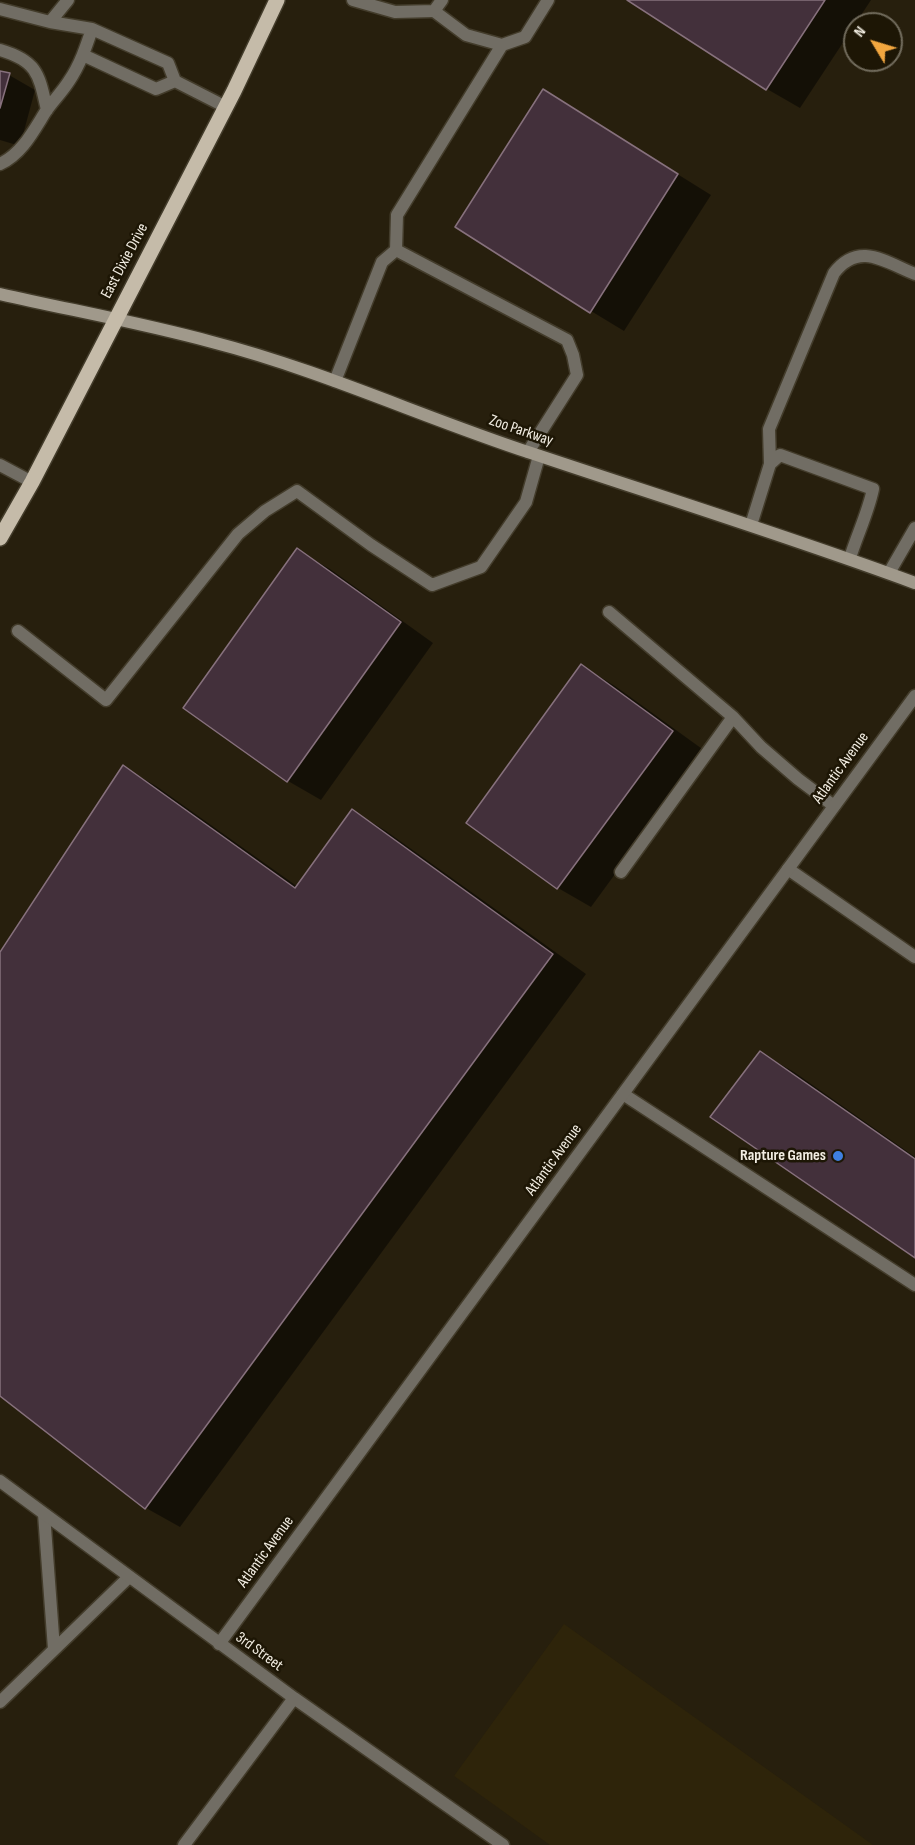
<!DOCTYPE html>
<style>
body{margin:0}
#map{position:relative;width:915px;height:1845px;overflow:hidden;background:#271f0d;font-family:"Sofia Sans Condensed",sans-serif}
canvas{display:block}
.north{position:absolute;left:843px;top:12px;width:60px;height:60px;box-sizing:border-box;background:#1d1605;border:2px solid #726c5d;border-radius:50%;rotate:308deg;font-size:16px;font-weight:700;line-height:24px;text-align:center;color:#f2ede2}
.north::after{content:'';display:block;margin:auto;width:21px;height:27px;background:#f1a63f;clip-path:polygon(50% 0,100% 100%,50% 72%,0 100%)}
</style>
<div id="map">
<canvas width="915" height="1845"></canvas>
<div class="north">N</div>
</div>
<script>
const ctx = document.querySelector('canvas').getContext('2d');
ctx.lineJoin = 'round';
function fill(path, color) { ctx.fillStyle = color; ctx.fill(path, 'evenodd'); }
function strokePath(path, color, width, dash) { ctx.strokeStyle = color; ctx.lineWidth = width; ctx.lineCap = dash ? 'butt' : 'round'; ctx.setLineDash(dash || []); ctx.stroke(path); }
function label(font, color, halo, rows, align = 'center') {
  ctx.font = font + ' "Sofia Sans Condensed",sans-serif'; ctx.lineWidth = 5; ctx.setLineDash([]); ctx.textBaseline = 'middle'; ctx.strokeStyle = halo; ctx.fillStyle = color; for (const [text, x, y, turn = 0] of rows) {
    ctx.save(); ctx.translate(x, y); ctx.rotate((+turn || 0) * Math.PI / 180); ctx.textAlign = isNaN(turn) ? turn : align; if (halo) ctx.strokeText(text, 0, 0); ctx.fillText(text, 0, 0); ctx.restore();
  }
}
const built = new Path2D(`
 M564,1624L873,1845H550L454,1776Z`);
const shadow = new Path2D(`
 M629,0H871L800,108L767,89Z
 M0,72L9,75L35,90L20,146L0,140Z
 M544,91L711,195L624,331L591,311Z
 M297,550L330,569L433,643L321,800L288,781Z
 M582,666L615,686L705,751L591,907L558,888L468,822Z
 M123,767L156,786L298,887L353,811L386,831L586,974L180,1527L146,1508L0,1394V955Z
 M761,1053L794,1072L915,1157V1256Z`);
const building = new Path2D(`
 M627,0H825L766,90Z
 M0,71L10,73L0,108Z
 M543,89L678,174L590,313L455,227Z
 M297,548L401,622L287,782L183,708Z
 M581,664L673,731L557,889L466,823Z
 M123,765L295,888L352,809L553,954L145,1509L0,1396V952Z
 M760,1051L915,1159V1258L710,1117Z`);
const lane = new Path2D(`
 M0,9L50,22L92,29C86,47 80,65 69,81C62,92 53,101 46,111C34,130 22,154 0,164
 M434,11L466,35L502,45L525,37L548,0
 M50,22L68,0
 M92,29L168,63L175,81L226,107
 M0,50C38,61 39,75 47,110
 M83,55L156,89L175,81
 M396,250L567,340L573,355L577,375L528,452
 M396,250L397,215L502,45
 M335,381L382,262L396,250
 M770,464L769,429L834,273C859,241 885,262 915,274
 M0,465L32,482
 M751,525L770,464L780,455L873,489C868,513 857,535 850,558
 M889,573L915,528
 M609,612L733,717L761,747L798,779L834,806
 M18,631L106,700L238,534L265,511L297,491L371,545L432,585L481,567L526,502L539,456
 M788,869L915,957
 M621,872L733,717
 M623,1094L915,1285
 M44,1514L54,1649
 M0,1702L129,1577`);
const street = new Path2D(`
 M353,0L395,12L434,11L442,0
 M0,1481L294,1698L503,1845
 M219,1644L915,696
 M184,1845L294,1698`);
const secondary = new Path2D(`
 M0,294C70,310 142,323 212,342C321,370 424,418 531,453C659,496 788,536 915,583`);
const primary = new Path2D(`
 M0,538L32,482L234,91L277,0`);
const markers = [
 [838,1156,6,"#3f7fe0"]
];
const streetNames = [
 ["East Dixie Drive",125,261,-62],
 ["Zoo Parkway",521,431,19],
 ["Atlantic Avenue",841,768,-54],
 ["Atlantic Avenue",554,1160,-54],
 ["Atlantic Avenue",266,1552,-54],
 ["3rd Street",259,1652,36]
];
const poiNames = [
 ["Rapture Games",826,1156]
];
fill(built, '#2e240a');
fill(shadow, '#0007');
fill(building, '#43303b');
strokePath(building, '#87717d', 1.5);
strokePath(lane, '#433c2b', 15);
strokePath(street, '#433c2b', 15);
strokePath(secondary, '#433c2b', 15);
strokePath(primary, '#433c2b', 18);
strokePath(lane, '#716d64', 12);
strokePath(street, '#716d64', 12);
strokePath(secondary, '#a0998b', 12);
strokePath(primary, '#c5bba9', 15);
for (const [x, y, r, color] of markers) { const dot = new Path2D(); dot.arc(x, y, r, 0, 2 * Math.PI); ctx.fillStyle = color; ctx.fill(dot); strokePath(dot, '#1d1605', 2); }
label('16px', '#f2ede2', '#1d1605', streetNames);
label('bold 16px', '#f2ede2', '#1d1605', poiNames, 'right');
</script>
